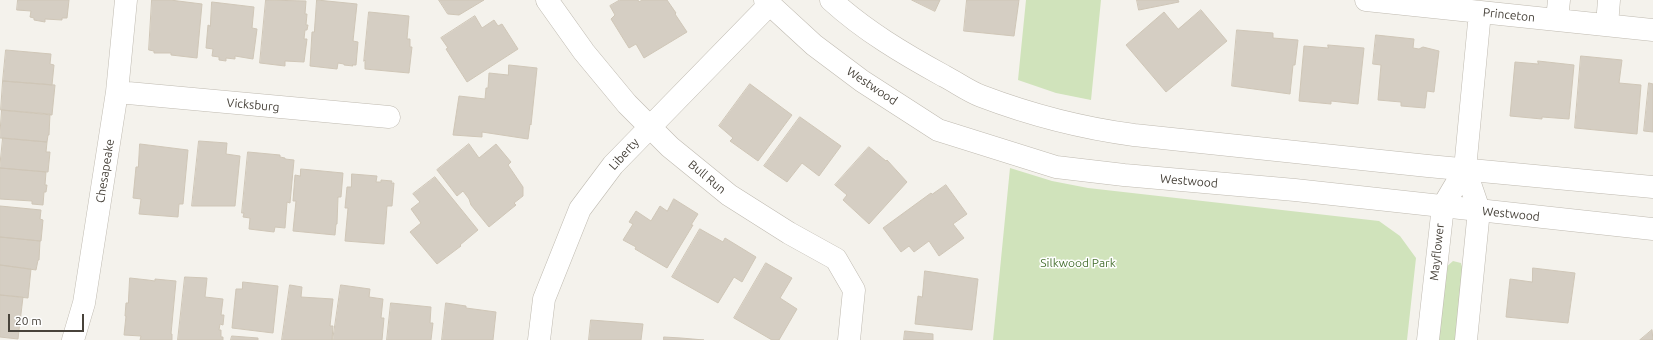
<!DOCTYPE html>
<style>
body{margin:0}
#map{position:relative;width:1653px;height:340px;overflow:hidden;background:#f4f2ec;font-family:Ubuntu,sans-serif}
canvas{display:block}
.scale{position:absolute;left:8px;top:314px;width:76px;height:18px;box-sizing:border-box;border:2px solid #48433b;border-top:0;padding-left:5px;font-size:12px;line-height:14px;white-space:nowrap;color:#48433b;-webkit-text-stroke:3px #fff;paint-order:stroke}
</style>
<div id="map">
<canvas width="1653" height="340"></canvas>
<div class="scale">20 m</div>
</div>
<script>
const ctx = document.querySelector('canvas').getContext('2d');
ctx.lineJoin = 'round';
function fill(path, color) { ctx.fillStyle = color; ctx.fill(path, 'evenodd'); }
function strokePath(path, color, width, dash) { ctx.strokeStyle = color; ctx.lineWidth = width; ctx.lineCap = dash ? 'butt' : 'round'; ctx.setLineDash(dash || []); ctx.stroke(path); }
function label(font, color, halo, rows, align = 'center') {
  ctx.font = font + ' Ubuntu,sans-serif'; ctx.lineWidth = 3; ctx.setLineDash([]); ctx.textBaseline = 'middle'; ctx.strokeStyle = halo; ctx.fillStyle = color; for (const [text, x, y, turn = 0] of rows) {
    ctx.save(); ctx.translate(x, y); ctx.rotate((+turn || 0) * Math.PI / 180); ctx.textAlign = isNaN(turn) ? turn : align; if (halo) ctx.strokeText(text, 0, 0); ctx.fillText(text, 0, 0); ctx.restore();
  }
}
const green = new Path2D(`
 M1026,0H1101L1091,100L1056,93L1018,80Z
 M1010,168L1052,181L1088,188L1379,221L1400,236L1416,258L1407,340H993Z
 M1453,261L1461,263L1463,270L1456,340H1438L1445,268Z`);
const building = new Path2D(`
 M18,0H69L67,18H62V20L45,19V22L34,20V18L30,17L31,11L17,10Z
 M152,0H170L202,4L197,58L171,55V53H154V51L149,50Z
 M266,0L306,1L305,14H307L306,25H308L307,30H305L304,39H307L304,62L285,61V66L260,63Z
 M317,0L357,4L353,41L358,42L356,65H352L353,66L344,65V64L338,63L337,69L310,66L312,32H314Z
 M439,0H484L459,15L448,14Z
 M620,0H638L639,2L642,0H667L676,13L675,14L687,32L644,58L636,44L629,48L611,19L615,15L610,6Z
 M912,0H940L935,11Z
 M967,0H1019L1014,36L964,31Z
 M1137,0H1178L1179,2L1139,10Z
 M212,2L254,7L252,28L257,29L253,59L235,56V59L226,58V61L219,60V57L212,56L213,49L206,48L208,25L210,26Z
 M1201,10L1227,41L1166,92L1126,45L1164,12L1178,29Z
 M369,12L409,16L407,39H410V47H412L409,73L365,69V60L364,61Z
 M475,16L482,28L494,20L498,26L502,24L518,49L467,82L446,49L448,48L441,38Z
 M1237,30L1273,33V38L1298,40L1295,65H1293L1290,94L1232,86Z
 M1376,35L1414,39L1413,48L1419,49L1423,47L1439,51L1434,92L1427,91L1425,108L1401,106V102L1378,100L1381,65L1373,64Z
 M1328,45L1364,48L1358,104L1331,101V104L1299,101L1304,46L1328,48Z
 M6,50L51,54L50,64L54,65L52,85L3,81Z
 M1581,56L1622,60L1619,83L1641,85L1637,134L1575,128Z
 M1538,61L1574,65L1569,119L1542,117V119L1510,116L1515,62L1538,64Z
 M509,65L537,68L531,125L530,124L528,139L482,132V137L453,135L459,96L485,99L486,88H488L489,73L508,75Z
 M3,81L55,85L52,115L1,110Z
 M1649,83L1653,84V132L1644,131Z
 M750,84L792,115L758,161L730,141L733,138L719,126Z
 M2,110L50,114L49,135H48L47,142L0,138Z
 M800,117L841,146L819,176L802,163L787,182L764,166Z
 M3,138L47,142L46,152H50L48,172L0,168Z
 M199,141L227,143L226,154L240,156L235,206H192Z
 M140,144L188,150L183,204H179L178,217L139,214L141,199L133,198L136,167H138Z
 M469,144L479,158L496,144L511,162L508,165L523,187V196L514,203L516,205L489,227L471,205L469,199L463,191L457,196L437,170Z
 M869,147L886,161L887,160L907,182L869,224L843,200L847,195L835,185Z
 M248,152L280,155V157L285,158V159L294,160L290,203L287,202L285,228L275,227L274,232L249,229L250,218L243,217L244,213H242Z
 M0,168L46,172L45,185H47L46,192H44L43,205L32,204V201L0,199Z
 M301,169L343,173L341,197H338L337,224H336L335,235L293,231L296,201H293L295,175L300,176Z
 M352,174L377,176L376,182H381V180L392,181L391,183H394L392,206H387L384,244L345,241L348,208H345L347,187H351Z
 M435,177L478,230L460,245L461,246L437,264L410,232L421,223L411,209L420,202L413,194Z
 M946,185L967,214L953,224L964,238L939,256L929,241L914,252L909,246L901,252L883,228L931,193L932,194Z
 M674,199L698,214L691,225H693L667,268L635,249L636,247L623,240L633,224L629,222L636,211L651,221L660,206L667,211Z
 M0,206L41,210L40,219L43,220L41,241L0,237Z
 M700,229L723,242L725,238L756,257L742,282L734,277L718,303L672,277Z
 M0,237L40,241L39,260H38L36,270L0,265Z
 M766,263L792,278L780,298L797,309L779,340H772L734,318Z
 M0,265L31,269L28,298L0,295Z
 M1533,268L1575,273L1568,323L1506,317L1510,279L1532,282Z
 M925,271L978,279L972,330L915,324L918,296L922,297Z
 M185,277L207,278L205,297L223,299L221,315H224L223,325L220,324L219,330H221V337H223V340H178Z
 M130,278L148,280L155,281V279L176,281L171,334H172V340H140L141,336L124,335L126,316H125L126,303H128Z
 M243,282L278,286L273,333L232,328L236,289H242Z
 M290,285L302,287L301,297L333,299L330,326H333L332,340H282Z
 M341,285L370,289L369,297L383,299L381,318H384L382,340H333Z
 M0,295L23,297L18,339L0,337Z
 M391,303L431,307L430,323H433L431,340H387Z
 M446,303L466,306V308L496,312L493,340H442Z
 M591,320L643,324L641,340H589Z
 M1652,330L1653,340H1640Z
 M905,331L933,334V340H904Z
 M232,336L258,338V340H231Z
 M664,337L681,338L704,340H664Z`);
const minor = new Path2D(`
 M547,0L584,52L627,104L670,147L729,195L789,233L836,259L854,290L849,340
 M1366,0L1653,30
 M1557,20L1559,0
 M1607,25L1609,0
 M117,92L389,117
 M1465,169L1479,210L1466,340
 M73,340L84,303L117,92L126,0
 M539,340L544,299L580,209L613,165L769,5
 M1428,340L1443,206L1465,169L1480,12`);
const tertiary = new Path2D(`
 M765,0L814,45L862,81L938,130L1056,167L1124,175L1295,190L1653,229
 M831,0C865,31 904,54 944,76C956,82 968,91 981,96C1031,115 1081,128 1134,135L1428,166L1653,187`);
const streetNames = [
 ["Princeton",1509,15,6],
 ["Westwood",872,86,34],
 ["Vicksburg",253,105,5],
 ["Liberty",624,154,-48],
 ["Chesapeake",105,171,-81],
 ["Bull Run",707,177,40],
 ["Westwood",1189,181,5],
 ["Westwood",1511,214,6],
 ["Mayflower",1437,252,-84]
];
const parkNames = [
 ["Silkwood Park",1078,263]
];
fill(green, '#d0e3bb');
fill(building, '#d5cec3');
strokePath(building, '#cfc6b7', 1);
strokePath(minor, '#bfbab0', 23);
strokePath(tertiary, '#bfbab0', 23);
strokePath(minor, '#fff', 22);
strokePath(tertiary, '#fff', 22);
label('12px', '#48433b', '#fff', streetNames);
label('12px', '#4a7334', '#fff', parkNames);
</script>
